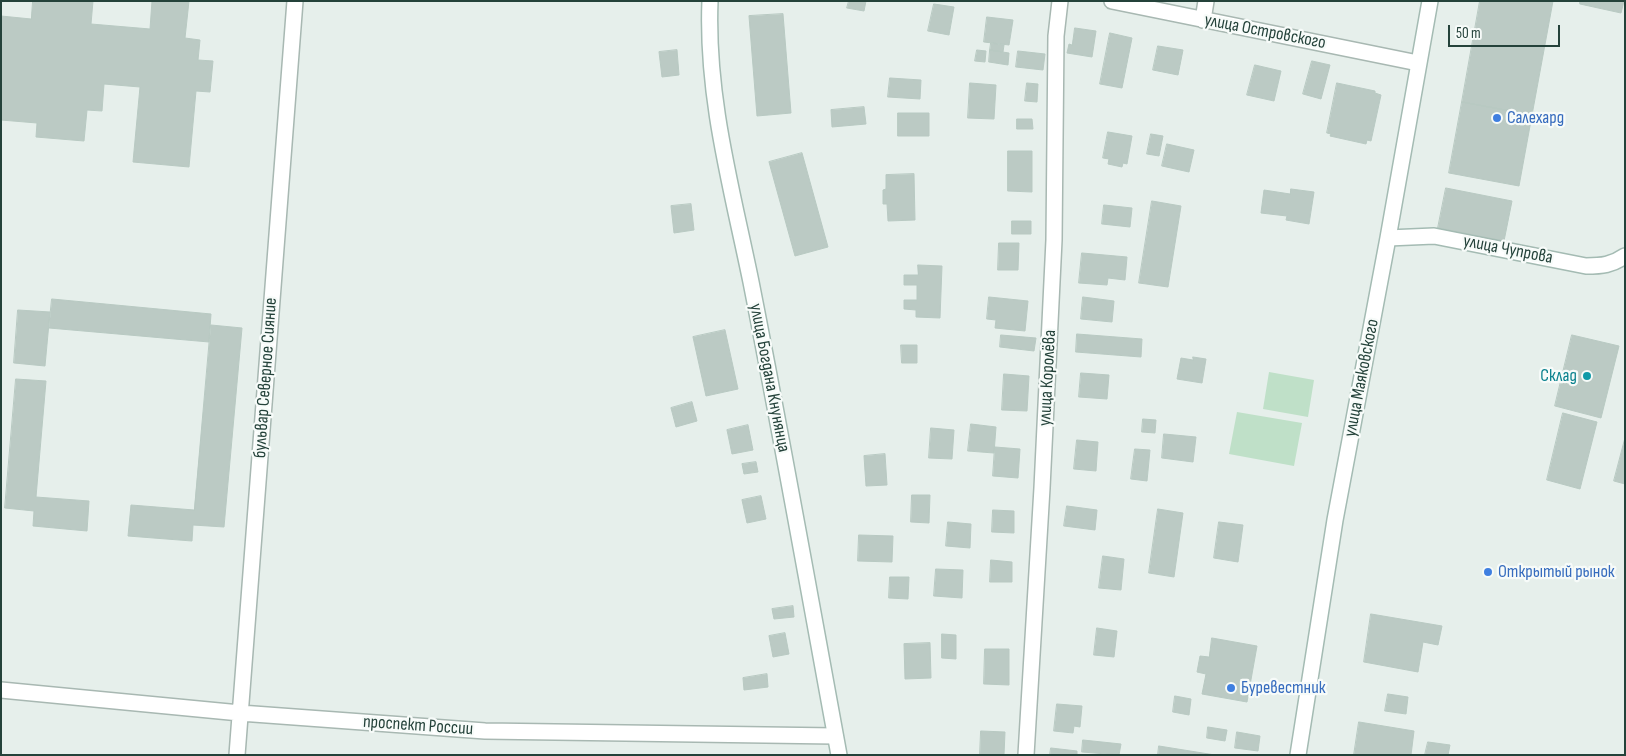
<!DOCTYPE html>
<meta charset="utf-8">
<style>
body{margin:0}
#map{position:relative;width:1626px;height:756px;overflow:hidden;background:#e6efeb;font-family:"Sofia Sans Condensed",sans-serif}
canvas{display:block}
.frame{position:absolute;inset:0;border:2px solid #24423a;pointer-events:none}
.scale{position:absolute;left:1448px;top:25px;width:112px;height:22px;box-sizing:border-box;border:2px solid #24423a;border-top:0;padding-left:6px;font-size:15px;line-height:18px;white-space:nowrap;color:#24423a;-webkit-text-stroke:4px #f7fbf9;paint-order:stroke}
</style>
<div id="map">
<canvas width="1626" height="756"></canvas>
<div class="frame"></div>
<div class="scale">50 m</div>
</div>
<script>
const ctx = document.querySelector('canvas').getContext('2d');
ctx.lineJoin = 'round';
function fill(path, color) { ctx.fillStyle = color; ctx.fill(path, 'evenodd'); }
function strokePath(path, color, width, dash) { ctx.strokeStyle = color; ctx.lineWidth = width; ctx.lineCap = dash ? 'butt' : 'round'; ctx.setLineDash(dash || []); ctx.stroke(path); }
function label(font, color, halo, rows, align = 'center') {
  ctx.font = font + ' "Sofia Sans Condensed",sans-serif'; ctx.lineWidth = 4.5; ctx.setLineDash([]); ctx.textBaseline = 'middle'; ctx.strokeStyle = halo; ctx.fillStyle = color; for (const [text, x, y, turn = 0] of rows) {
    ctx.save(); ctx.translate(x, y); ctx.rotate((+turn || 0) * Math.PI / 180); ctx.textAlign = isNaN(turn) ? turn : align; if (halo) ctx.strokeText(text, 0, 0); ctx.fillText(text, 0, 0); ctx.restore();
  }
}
const green = new Path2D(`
 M1269,372L1314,380L1308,417L1263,409Z
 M1237,412L1302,423L1294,466L1229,454Z`);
const building = new Path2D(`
 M33,1H93L91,24L150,29L152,1H189L185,38L200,40L198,60L213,61L210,92L196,91L189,167L133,162L140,87L104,84L102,111L87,110L84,141L36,137L37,123L1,120V16L31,19Z
 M849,1H866L864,11L847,8Z
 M1480,1H1553L1532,115L1462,102Z
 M1580,1H1624L1621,13L1580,4Z
 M934,4L954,7L949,35L928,31Z
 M783,14L791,113L757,116L749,16Z
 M987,17L1013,20L1009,45L984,42Z
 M1075,28L1096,31L1092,57L1067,53L1069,44L1072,45Z
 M1110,33L1132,38L1122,88L1100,84Z
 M991,43L1004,45L1003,52L990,50Z
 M1158,46L1183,50L1178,75L1153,70Z
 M677,50L679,75L662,77L659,52Z
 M977,50L986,51L985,62L975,61Z
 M990,50L1009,53L1008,65L989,62Z
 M1018,51L1045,54L1043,70L1016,67Z
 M1312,61L1330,65L1321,99L1303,94Z
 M1255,65L1281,71L1274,101L1247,95Z
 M890,78L921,80L920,99L888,97Z
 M970,83L996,85L994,119L968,118Z
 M1027,83L1038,84L1037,102L1025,101Z
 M1337,83L1375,91V93L1381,95L1371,141L1367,140L1366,144L1330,136L1331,134L1327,133Z
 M1462,102L1532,115L1519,186L1449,173Z
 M864,107L866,124L832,127L831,110Z
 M898,113H929V136H898Z
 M1017,119H1032L1033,129H1017Z
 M1108,132L1132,136L1127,164L1123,163L1122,167L1108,164L1109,159L1103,158Z
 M1151,134L1163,136L1159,156L1147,154Z
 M1167,144L1194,150L1189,172L1162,166Z
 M1008,151H1032V192L1008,191Z
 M802,153L828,247L795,256L769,162Z
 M914,174L915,220L888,221L887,204H883V190L886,189V175Z
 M1446,188L1512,201L1504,241L1438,228Z
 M1291,189L1314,192L1309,224L1286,220L1287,216L1261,213L1264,190L1290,194Z
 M1152,201L1181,206L1168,287L1139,283Z
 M691,204L694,230L674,233L671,206Z
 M1104,205L1132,208L1130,227L1102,224Z
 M1012,221H1031V234H1012Z
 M999,243H1019L1018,270H998Z
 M1082,253L1127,257L1125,280L1108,278L1107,285L1079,283Z
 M918,265L942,266L940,318L916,317V310L904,309V300H917V285H904V275H918Z
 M989,297L1028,301L1025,331L995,328L996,320L987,319Z
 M1083,297L1114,301L1112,322L1081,319Z
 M52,299L211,314L209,342L49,328Z
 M18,310L50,312L45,366L14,363Z
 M211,325L242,328L224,527L193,525L192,541L128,536L131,505L194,510Z
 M725,330L738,389L706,396L693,337Z
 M1077,334L1142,339L1141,357L1076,352Z
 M1001,335L1036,338L1034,351L1000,347Z
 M1572,335L1619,346L1601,418L1555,406Z
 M901,345H917V363H902Z
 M1193,357L1206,359L1202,383L1177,379L1181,358L1193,360Z
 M1081,373L1109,375L1107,399L1079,397Z
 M1004,374L1029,376L1027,411L1002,410Z
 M16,379L46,381L36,497L89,501L87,531L33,526L34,511L5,508Z
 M692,402L697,421L676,427L671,408Z
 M1563,413L1597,422L1580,489L1547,480Z
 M1143,419L1156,420L1155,433L1142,432Z
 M971,424L996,427L994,453L968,451Z
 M748,425L753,450L732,454L727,430Z
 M931,428L954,430L952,459L929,458Z
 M1164,434L1196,437L1193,462L1162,458Z
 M1625,438V484L1614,481Z
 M1077,440L1098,442L1096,471L1074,469Z
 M995,447L1020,449L1018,478L993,476Z
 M1135,449L1150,450L1147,481L1131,479Z
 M885,454L887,485L866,486L864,456Z
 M756,462L758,472L744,474L742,464Z
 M912,495H930L929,523L911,522Z
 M761,496L766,519L747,523L742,500Z
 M1067,506L1097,510L1095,530L1064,526Z
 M1158,509L1183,513L1174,577L1149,573Z
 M993,510L1014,511V533L992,532Z
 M948,522L971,524L970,548L946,546Z
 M1219,522L1243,525L1238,562L1214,558Z
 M859,535L893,536L892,562L858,561Z
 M1103,556L1124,559L1121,590L1099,588Z
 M991,560L1012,562V582H990Z
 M936,569L963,570L962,598L934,596Z
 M890,577H909L908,599L889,598Z
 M793,606L794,617L774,619L772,609Z
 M1371,614L1442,626L1438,645L1423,642L1418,672L1364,662Z
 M1097,628L1117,631L1114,657L1094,655Z
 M785,633L789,654L773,657L769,636Z
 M942,634L956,635V659L942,658Z
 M1212,638L1257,646L1247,702L1202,694L1206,674L1197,672L1200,656L1209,657Z
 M930,643L931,678L905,679L904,644Z
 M985,649H1009V685L984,684Z
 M767,674L768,687L744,690L743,678Z
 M1388,694L1408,697L1406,714L1385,711Z
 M1175,696L1191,699L1189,715L1173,712Z
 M1057,704L1082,706L1080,727L1074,726L1073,733L1054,731Z
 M1359,722L1414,731L1411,755H1354Z
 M1208,727L1227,730L1225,741L1207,738Z
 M981,731L1005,732L1004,755H980Z
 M1237,732L1260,736L1258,751L1235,748Z
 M1083,740L1121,744L1119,755L1082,752Z
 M1428,742L1450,745L1448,755H1425Z
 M1159,746L1215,755H1158Z
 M1051,748L1077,751V755H1050Z`);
const street = new Path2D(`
 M1112,1L1418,63
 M1203,20L1206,1
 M1,690L240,713L485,731L835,736
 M237,755L295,1
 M1026,755L1042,488L1054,240L1056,36L1060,1`);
const secondary = new Path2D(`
 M710,1C706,97 732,189 751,282C782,439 810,597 839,755
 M1388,238L1434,236L1586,266C1602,266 1612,265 1625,256
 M1298,755L1335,520L1388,238L1430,1`);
const markers = [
 [1497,118,5,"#3f7fe0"],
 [1587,376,5,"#0f9aa8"],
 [1488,572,5,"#3f7fe0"],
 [1231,688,5,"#3f7fe0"]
];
const streetNames = [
 ["улица Островского",1265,32,11],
 ["улица Чупрова",1508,250,11],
 ["бульвар Северное Сияние",266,378,-86],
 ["улица Богдана Кнунянца",769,378,79],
 ["улица Королёва",1048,378,-87],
 ["улица Маяковского",1362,378,-79],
 ["проспект России",418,726,4]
];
const shopNames = [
 ["Салехард",1507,118],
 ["Открытый рынок",1498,572],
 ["Буревестник",1241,688]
];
const cultureNames = [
 ["Склад",1577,376]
];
fill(green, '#bfe0c8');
fill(building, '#bbcac4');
strokePath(building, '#b8c9c2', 1);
strokePath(street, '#a8b8b2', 18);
strokePath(secondary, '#a4bbb3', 18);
strokePath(street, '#fff', 15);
strokePath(secondary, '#fff', 15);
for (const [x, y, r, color] of markers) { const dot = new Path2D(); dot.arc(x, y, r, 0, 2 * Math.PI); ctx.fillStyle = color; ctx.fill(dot); strokePath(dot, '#f7fbf9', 2); }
label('18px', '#24423a', '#f7fbf9', streetNames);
label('18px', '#366cbe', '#f7fbf9', shopNames, 'left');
label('18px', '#0d838f', '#f7fbf9', cultureNames, 'right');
</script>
